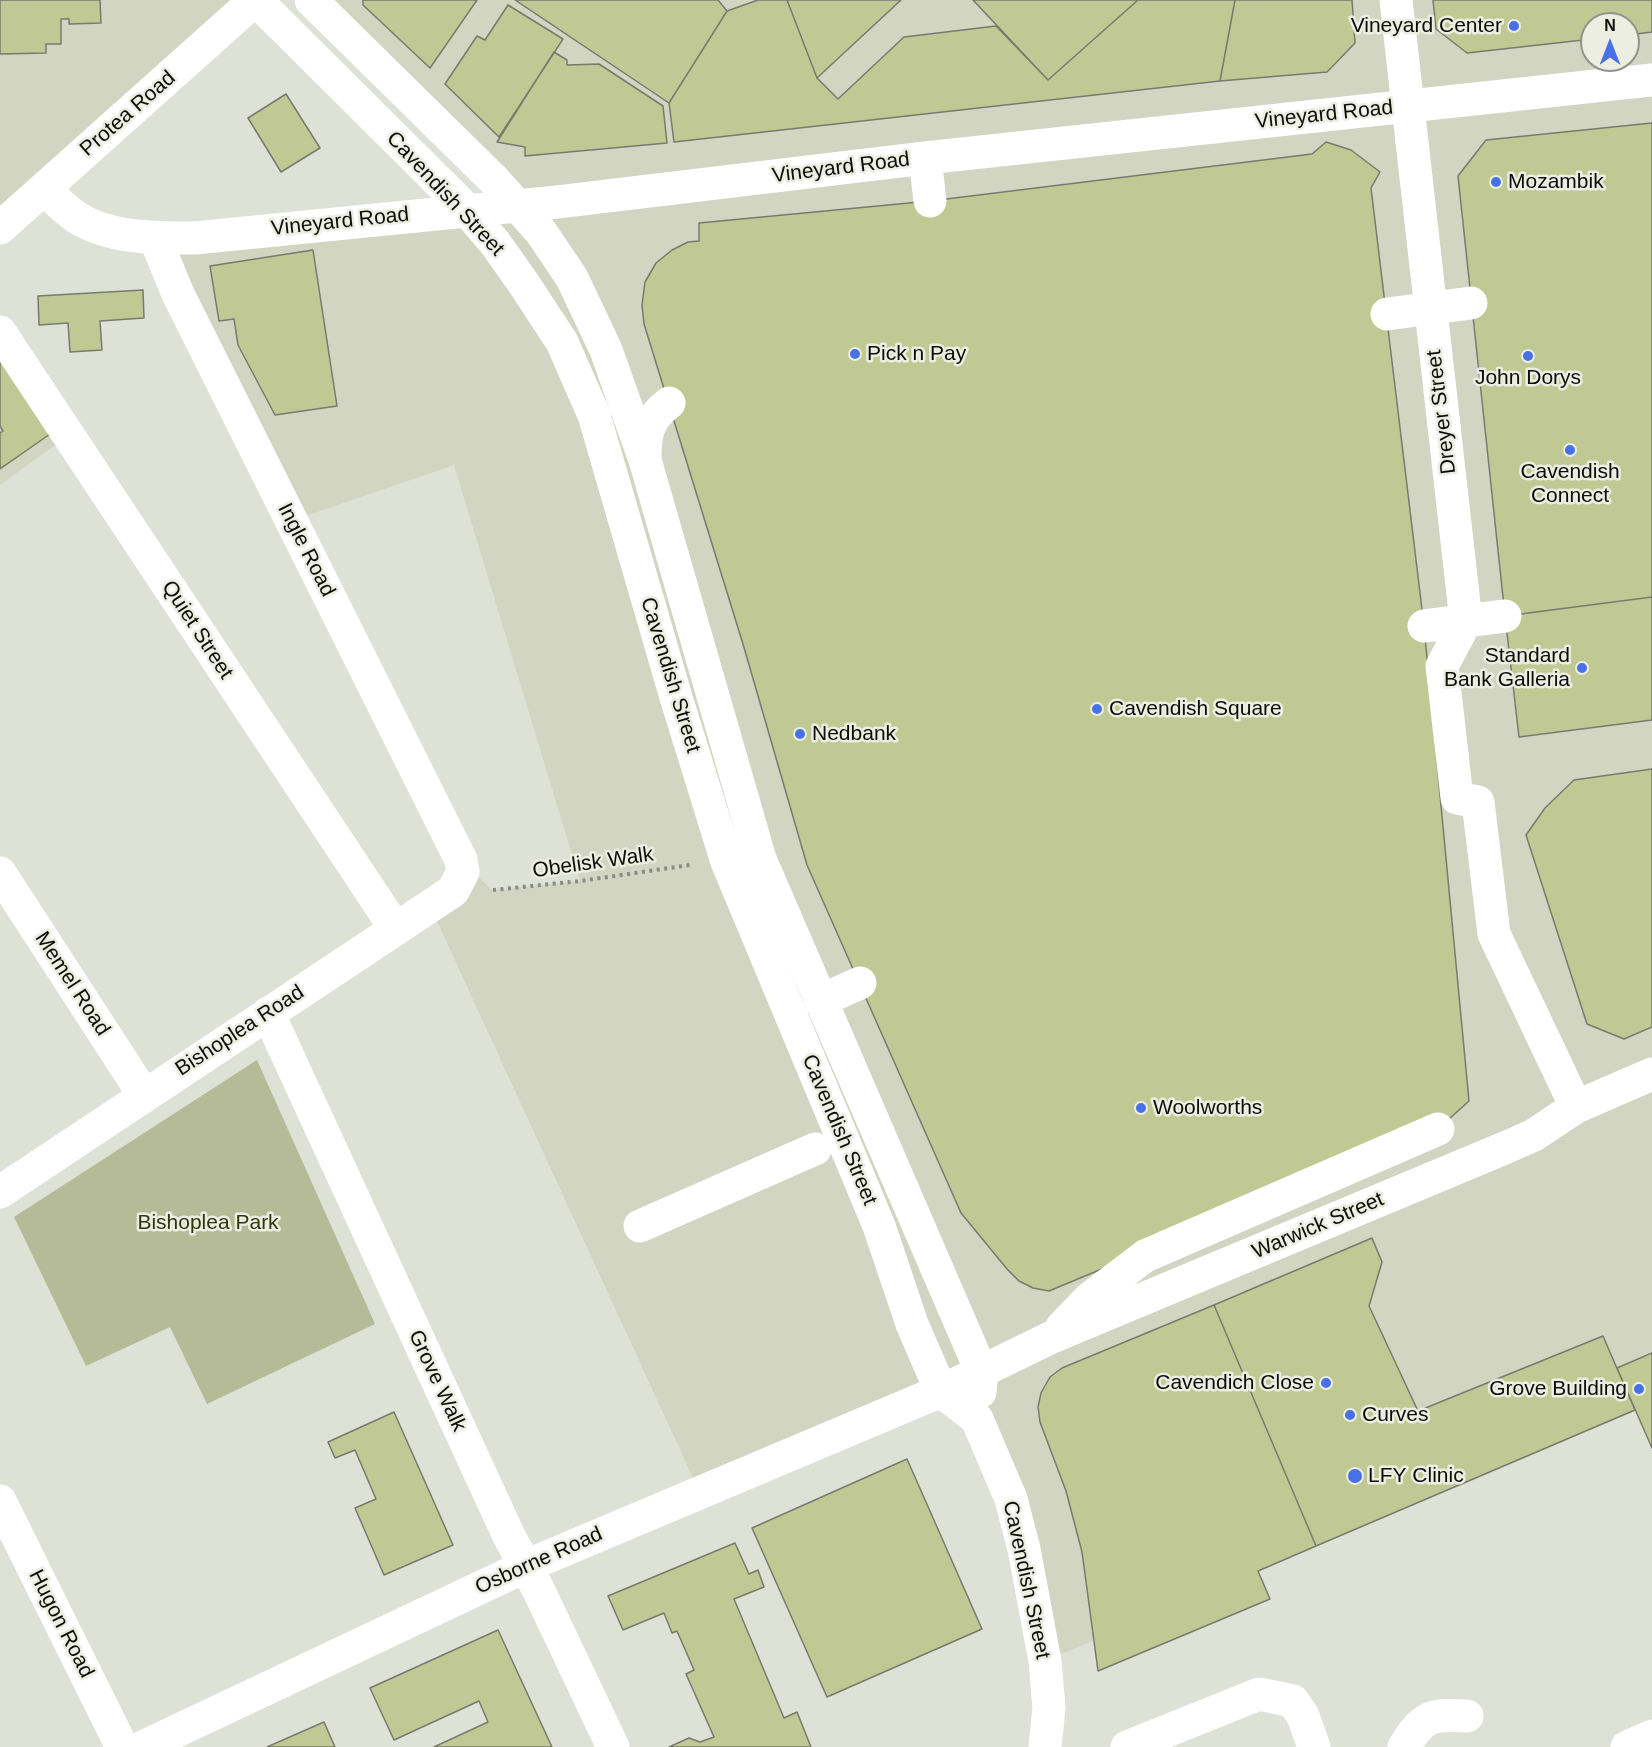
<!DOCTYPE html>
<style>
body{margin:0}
#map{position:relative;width:1652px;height:1747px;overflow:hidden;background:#dee1d5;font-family:Arial,sans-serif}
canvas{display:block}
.north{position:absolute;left:1580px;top:12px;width:60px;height:60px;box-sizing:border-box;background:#eceee2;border:2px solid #92948b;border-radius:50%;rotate:0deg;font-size:16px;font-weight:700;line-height:24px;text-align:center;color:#0c0d09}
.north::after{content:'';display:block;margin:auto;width:21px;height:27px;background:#4771e4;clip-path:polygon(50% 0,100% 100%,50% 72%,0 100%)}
</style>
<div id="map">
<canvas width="1652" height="1747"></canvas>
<div class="north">N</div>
</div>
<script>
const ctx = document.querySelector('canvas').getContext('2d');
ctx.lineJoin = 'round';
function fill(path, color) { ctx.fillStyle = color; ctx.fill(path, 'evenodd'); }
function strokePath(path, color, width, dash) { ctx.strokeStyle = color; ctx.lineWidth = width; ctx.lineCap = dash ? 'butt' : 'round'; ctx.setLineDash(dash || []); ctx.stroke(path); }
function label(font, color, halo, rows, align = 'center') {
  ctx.font = font + ' Arial,sans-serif'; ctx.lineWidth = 5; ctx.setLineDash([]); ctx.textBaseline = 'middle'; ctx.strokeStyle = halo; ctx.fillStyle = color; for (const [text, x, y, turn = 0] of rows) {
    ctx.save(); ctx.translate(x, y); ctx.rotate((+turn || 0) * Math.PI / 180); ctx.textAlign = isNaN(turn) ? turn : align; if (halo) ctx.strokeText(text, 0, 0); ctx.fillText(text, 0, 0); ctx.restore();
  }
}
const built = new Path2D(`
 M0,0H255L0,228Z
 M311,0H1652V1448L1635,1411L1045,1661L1011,1499L941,1391L699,1491L430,906L461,860L492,890L580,881L454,465L291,521L166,260L195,238L514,206ZM1592,24H1628V60H1592Z
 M0,332L69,435L0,485Z`);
const green = new Path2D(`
 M257,1060L375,1324L207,1404L170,1327L86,1366L14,1217Z`);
const building = new Path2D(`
 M0,0H100L101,23L69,24V19H61V44H46V53L0,54Z
 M363,0H477L430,68L363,5Z
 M515,0H718L727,11L669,103Z
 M758,0H787L817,78L838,99L904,37L996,26L1048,80L1138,0H1235L1220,81L674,142L669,103L727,11Z
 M787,0H901L817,78Z
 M973,0H1138L1048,80Z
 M1235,0H1352L1355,43L1327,72L1220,81Z
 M1433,0H1652V32L1628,35V24H1592V39L1467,53L1436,29Z
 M508,5L563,39L499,137L445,84L477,36L485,40Z
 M554,52L567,60V65L599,64L663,106L667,143L525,156V147L497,142Z
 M286,94L320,148L281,172L248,118Z
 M1652,123V597L1505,616L1458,176L1486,140Z
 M1326,142L1351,150L1380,172L1371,188L1424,626L1469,1101L1438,1129L1049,1291L1033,1288L1019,1281L1007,1269L961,1213L807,865L743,644L644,324L642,305L645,282L656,263L672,250L688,242L699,241V223L930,201L1312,154Z
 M313,250L337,406L275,415L238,345L234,319L219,321L210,266Z
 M143,290L144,318L100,321L102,350L70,352L68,323L39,325L38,296Z
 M0,353L53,432L0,469V433L3,431L0,426Z
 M1652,597V720L1519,737L1505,616Z
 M1652,769V1027L1624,1039L1587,1024L1526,835L1545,808L1574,780Z
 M1372,1238L1382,1262L1369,1306L1418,1411L1603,1336L1635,1410L1316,1546L1214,1305Z
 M1214,1305L1316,1546L1258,1571L1270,1599L1098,1671L1082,1552L1066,1491L1040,1422L1038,1407L1041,1393L1050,1377L1062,1368Z
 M1652,1353V1448L1617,1368Z
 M394,1412L453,1545L384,1575L355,1508L376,1499L355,1450L335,1458L328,1442Z
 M907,1459L982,1629L827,1697L752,1528Z
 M735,1543L749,1574L758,1570L764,1587L734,1599L784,1718L797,1712L811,1747H669L689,1738L700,1742L714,1737L686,1674L694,1670L677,1631L672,1633L664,1613L623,1630L608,1596Z
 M498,1630L552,1747H434L488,1722L479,1701L394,1740L370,1688Z
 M324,1722L335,1747H267Z`);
const path = new Path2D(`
 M493,890L580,881L690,865`);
const minor = new Path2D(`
 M256,0L466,209L495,243L524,284L562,342L579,381L594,415L675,694L727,862L879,1226L912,1324L941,1391L977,1419L1011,1499L1024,1549L1045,1661L1049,1708L1045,1747
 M311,0L495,181L541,232L572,278L606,350L645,460L760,859L982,1373L980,1392
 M1396,0L1466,621L1442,666L1457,798L1478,802L1494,934L1576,1107
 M925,158L930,201
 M44,189C54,198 64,209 76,217C110,239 156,238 195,238L557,202L925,158L1652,80
 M1387,314L1471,303
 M0,332L395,928
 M645,458C645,433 648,419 669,403
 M1424,626L1505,616
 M0,873L144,1095
 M820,1001L860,983
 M268,1013L509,1536L538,1589L613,1747
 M0,1192L453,891L463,872L461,860L178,294L155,238
 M640,1226L815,1149
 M1062,1327L1090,1298L1145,1256L1438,1129
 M0,1501L122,1747
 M143,1747L526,1566L941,1391L1052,1337L1507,1147L1534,1135L1576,1107L1652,1074
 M1127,1747L1259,1694L1293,1701L1303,1716L1314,1747
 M1404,1747C1423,1715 1432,1714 1467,1716
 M1627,1747L1652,1736`);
const major = new Path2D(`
 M0,228L255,0`);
const markers = [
 [1514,26,6,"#4771e4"],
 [1496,182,6,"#4771e4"],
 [855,354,6,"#4771e4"],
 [1528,356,6,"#4771e4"],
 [1570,450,6,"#4771e4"],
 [1582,668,6,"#4771e4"],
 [1097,709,6,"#4771e4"],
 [800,734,6,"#4771e4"],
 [1141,1108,6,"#4771e4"],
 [1326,1383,6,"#4771e4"],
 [1639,1389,6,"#4771e4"],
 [1350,1415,6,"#4771e4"],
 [1355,1476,8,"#4771e4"]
];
const poiNames = [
 ["Vineyard Center",1502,26,"right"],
 ["Mozambik",1508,182],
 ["Pick n Pay",867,354],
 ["John Dorys",1528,378,"center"],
 ["Cavendish",1570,472,"center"],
 ["Connect",1570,496,"center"],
 ["Standard",1570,656,"right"],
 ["Bank Galleria",1570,680,"right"],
 ["Cavendish Square",1109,709],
 ["Nedbank",812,734],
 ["Woolworths",1153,1108],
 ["Cavendich Close",1314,1383,"right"],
 ["Grove Building",1627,1389,"right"],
 ["Curves",1362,1415],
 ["LFY Clinic",1368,1476]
];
const streetNames = [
 ["Protea Road",128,114,-41],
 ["Vineyard Road",1324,115,-6],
 ["Vineyard Road",841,168,-7],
 ["Cavendish Street",445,194,47],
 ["Vineyard Road",340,222,-6],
 ["Dreyer Street",1442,412,-97],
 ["Ingle Road",306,550,63],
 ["Quiet Street",197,630,57],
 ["Cavendish Street",670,675,73],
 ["Obelisk Walk",593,863,-8],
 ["Memel Road",72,984,57],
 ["Bishoplea Road",240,1031,-33],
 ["Cavendish Street",839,1130,67],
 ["Warwick Street",1318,1226,-23],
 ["Grove Walk",437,1381,65],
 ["Osborne Road",539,1561,-24],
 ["Cavendish Street",1026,1580,78],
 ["Hugon Road",61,1624,63]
];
const parkNames = [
 ["Bishoplea Park",208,1223]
];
fill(built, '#d1d5c2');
fill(green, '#b5bb97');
fill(building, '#c0c993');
strokePath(building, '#787a6f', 1.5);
strokePath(path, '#8a8c83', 4, [3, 4.5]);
strokePath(minor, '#fff', 33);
strokePath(major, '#fff', 33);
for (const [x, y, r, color] of markers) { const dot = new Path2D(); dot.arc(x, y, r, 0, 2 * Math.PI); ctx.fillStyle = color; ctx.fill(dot); strokePath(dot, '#eceee2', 2); }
label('21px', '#0c0d09', '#eceee2', poiNames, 'left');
label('21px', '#0c0d09', '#eceee2', streetNames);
label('21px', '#31360c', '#eceee2', parkNames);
</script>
